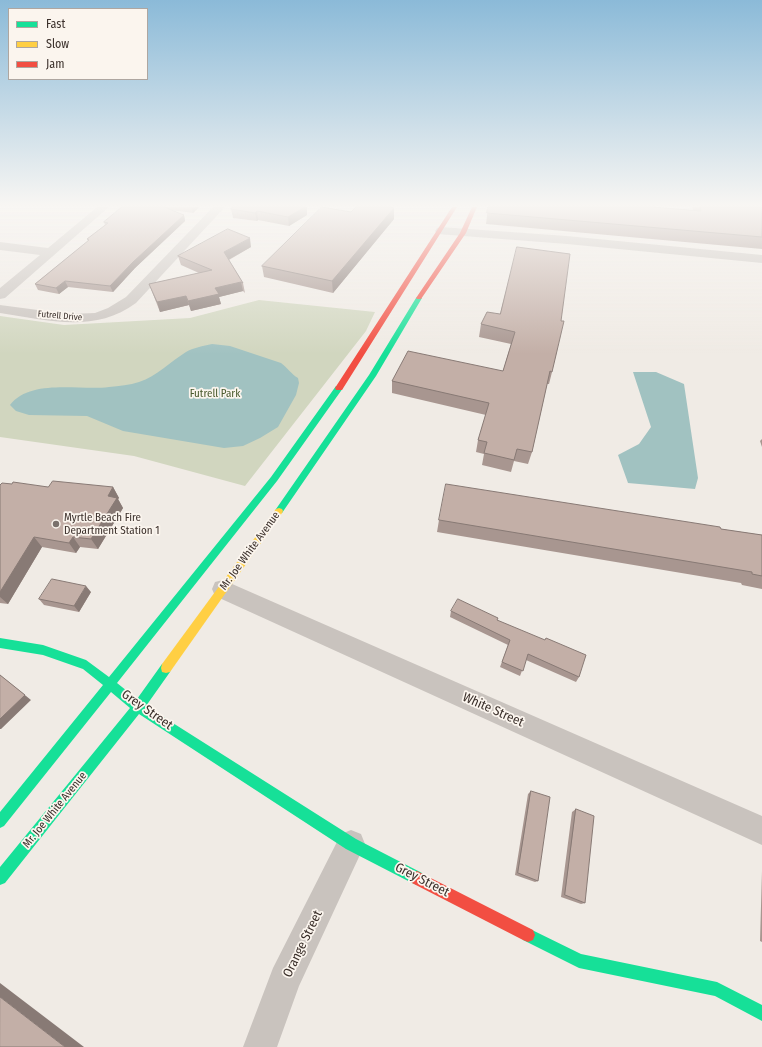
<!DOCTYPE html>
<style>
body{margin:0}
#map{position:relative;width:762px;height:1047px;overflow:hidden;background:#f0ebe5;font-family:"Fira Sans Condensed",sans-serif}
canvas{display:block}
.legend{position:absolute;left:8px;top:8px;width:140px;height:72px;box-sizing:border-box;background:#fbf5ee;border:1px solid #aea6a0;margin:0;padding:5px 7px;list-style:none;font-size:12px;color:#3b302b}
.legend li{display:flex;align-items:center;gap:8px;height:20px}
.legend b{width:20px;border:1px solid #aea6a0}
</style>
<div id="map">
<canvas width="762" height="1047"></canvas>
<ul class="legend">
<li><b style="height:5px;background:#16e098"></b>Fast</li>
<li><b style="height:5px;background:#ffcf43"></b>Slow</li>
<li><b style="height:5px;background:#f24e42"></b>Jam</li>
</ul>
</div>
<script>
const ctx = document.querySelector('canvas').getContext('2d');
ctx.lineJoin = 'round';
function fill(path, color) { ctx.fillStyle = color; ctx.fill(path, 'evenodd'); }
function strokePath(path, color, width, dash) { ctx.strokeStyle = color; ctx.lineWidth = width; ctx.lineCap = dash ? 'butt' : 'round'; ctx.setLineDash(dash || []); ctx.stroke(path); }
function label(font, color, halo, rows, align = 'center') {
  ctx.font = font + ' "Fira Sans Condensed",sans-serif'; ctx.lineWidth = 3.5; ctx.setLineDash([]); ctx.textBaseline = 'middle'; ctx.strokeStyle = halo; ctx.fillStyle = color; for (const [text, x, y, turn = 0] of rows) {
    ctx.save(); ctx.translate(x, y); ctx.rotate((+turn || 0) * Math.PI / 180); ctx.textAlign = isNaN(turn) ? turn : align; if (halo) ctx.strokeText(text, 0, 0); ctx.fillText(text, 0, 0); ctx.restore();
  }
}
const green = new Path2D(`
 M259,300L375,312L366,331L245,486L134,456L0,437V316L64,325L190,318Z`);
const water = new Path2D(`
 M212,344L230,346L281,363C288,368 291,374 298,378L299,383L296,395L278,427L260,438L243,446L224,448L123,431L87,416L29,415L16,411L10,405C31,378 80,391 109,387C119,386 130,385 139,382C157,376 170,362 186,352C193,348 203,346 212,344Z
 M633,372H656L684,384L698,478L695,489L628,483L618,455L639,444L651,427Z`);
const street = new Path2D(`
 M97,207H109L5,298L0,299V288L40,255L0,250V242L48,248Z
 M213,207H225L136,303C94,334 47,320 0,313V305L68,314L95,313L108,308L126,297Z
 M441,227L567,236L762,255V263L567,244L437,234L435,231L437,228Z
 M223,580L762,816V845L215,596L212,589L215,582Z
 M351,830L361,834L365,844L299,986L277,1047H243L273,968L341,834Z`);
const fast = new Path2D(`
 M419,296L422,298L376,376L282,513H276L275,511L276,509L369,375L416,298Z
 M336,386H339L343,388L277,481L117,683L137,699L162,664L166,663L170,664L171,668L170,672L146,706L356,839L422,873L424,878L422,883L417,885L412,883L346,849L139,714L5,883L0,885V867L130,708L111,692L4,826L0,828V812L103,685L83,669L43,655L0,648V638L43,645L86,660L109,677L271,477Z
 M528,928L581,954L717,982L762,1005V1021L715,996L579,968L523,940L521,935L523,930Z`);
const slow = new Path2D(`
 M279,508L282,509L283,511L282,513L170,672L166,673L162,672L161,668L162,664L276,509Z`);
const jam = new Path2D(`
 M452,207H457L342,390H336L335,388Z
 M472,207H477L466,233L421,299H417L416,298L460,233Z
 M417,871L533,930L535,935L533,940L528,942L523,940L412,883L410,878L412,873Z`);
const wall = new Path2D(`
 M122,207H199L193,213L171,210L184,215L185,221L135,268L113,292L68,287L59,294L38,290L35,284L88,241L87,239L105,225L104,222Z
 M233,207H307V215L289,226L258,220L257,221L233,218L231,209Z
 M488,207L693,210L692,207H762V249L486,224Z
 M394,208V219L333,293L264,277L262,266Z
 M251,247L229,260L243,283L245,293L243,291L219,297L221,304L191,311L189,305L160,312L149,284L199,273L181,265L178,256Z
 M500,314L552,372L549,384H547L532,452L528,464L514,461L511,472L482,465L484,454L476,452L478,440L486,415L392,393V381L503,371L511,344L479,337L481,324Z
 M762,439V447L760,441Z
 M12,484L48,487H113L119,498L118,499L123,508L98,549L80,547L76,553L42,547L8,604L0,603V485Z
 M439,520L721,529L762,535V589L742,585L741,583L437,532Z
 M91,592L79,612L44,605L39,599Z
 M451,611L497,620L579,677L576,682L526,660L520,676L500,667L508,645L450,617Z
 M531,791L538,881L535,882L515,875L528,794Z
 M576,809L585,903L581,904L561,897L572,812Z
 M762,871V942L760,941Z`);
const shadedWall = new Path2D(`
 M199,207L193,213L192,208Z
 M305,207H307V215L289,226L288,217Z
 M394,208V219L333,293L332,281Z
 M257,211L258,220L257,221L255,213Z
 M184,215L185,221L135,268L113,292L110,286L133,262Z
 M250,238L251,247L226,261L224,252Z
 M65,281L68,287L59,294L56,288Z
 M241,282L243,291L219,297L221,304L191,311L188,301L215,288Z
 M186,296L189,305L160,312L157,302Z
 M113,487L119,498L118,499L123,508L98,549L91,539L108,496Z
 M34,537L42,547L8,604L0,597V592Z
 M73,537L80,547L76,553L69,543Z
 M86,586L91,592L79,612L74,606Z
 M0,675L31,700L1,729H0Z
 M0,983L84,1047H65L0,997Z`);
const building = new Path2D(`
 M122,207H164L184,215L133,262L110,286L65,281L56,288L35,284L89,240L87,239L108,223L104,222Z
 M233,207H305L288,217L257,211L255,213L231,209Z
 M322,207L351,212L356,207H391L394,208L332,281L262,266Z
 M488,207H653L701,211L700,207H762V237L487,213Z
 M228,229L250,238L224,252L243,283L241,282L215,288L219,294L188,301L186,296L157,302L149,284L212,270L178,256Z
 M517,247L570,254L561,321H564L552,372L550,371L532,452L517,449L514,460L484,453L487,442L478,440L489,403L392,381L408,351L503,371L515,332L481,324L487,312L500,314Z
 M53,481L113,487L108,496L117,498L91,539L73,537L69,543L34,537L0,592V485L2,483L12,484L13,482L48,487Z
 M446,484L720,527L721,529L762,535V576L752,574V572L439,520Z
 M52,579L86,586L74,606L39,599Z
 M458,599L498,618L497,620L545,640L546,638L586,655L579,677L528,654L523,671L502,662L510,640L451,611Z
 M0,675L25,695L0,719Z
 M531,791L550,797L538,881L518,873Z
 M576,809L594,816L585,903L565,895Z
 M0,997L65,1047H0Z`);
const markers = [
 [56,524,4,"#7a716c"]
];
const farStreetnames = [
 ["Futrell Drive",60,316,5]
];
const parkNames = [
 ["Futrell Park",215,394]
];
const poiNames = [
 ["Myrtle Beach Fire",64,518],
 ["Department Station 1",64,531]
];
const streetNames = [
 ["Mr. Joe White Avenue",250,551,-54],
 ["Mr. Joe White Avenue",55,810,-51]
];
const nearStreetnames = [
 ["Grey Street",147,710,35],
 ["White Street",493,710,24],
 ["Grey Street",422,880,27],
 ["Orange Street",303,944,-64]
];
fill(green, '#d1d6bf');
fill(water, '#a1c2c1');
fill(street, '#c9c3be');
fill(fast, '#16e098');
fill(slow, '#ffcf43');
fill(jam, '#f24e42');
fill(wall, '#a89690');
fill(shadedWall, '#887a75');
fill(building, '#c3afa7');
strokePath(building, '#887a75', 1);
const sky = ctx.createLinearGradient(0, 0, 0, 354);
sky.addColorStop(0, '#8bbad8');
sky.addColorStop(0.58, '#f8f6f3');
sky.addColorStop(1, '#f8f6f300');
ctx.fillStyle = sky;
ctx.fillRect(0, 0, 762, 354);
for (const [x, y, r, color] of markers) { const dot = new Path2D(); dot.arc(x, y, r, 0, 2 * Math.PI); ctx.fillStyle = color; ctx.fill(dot); strokePath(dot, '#fbf5ee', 1.5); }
label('9px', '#3b302b', '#fbf5ee', farStreetnames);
label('11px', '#4a5a2e', '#fbf5ee', parkNames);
label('11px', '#3b302b', '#fbf5ee', poiNames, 'left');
label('11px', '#3b302b', '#fbf5ee', streetNames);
label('13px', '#3b302b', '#fbf5ee', nearStreetnames);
</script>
